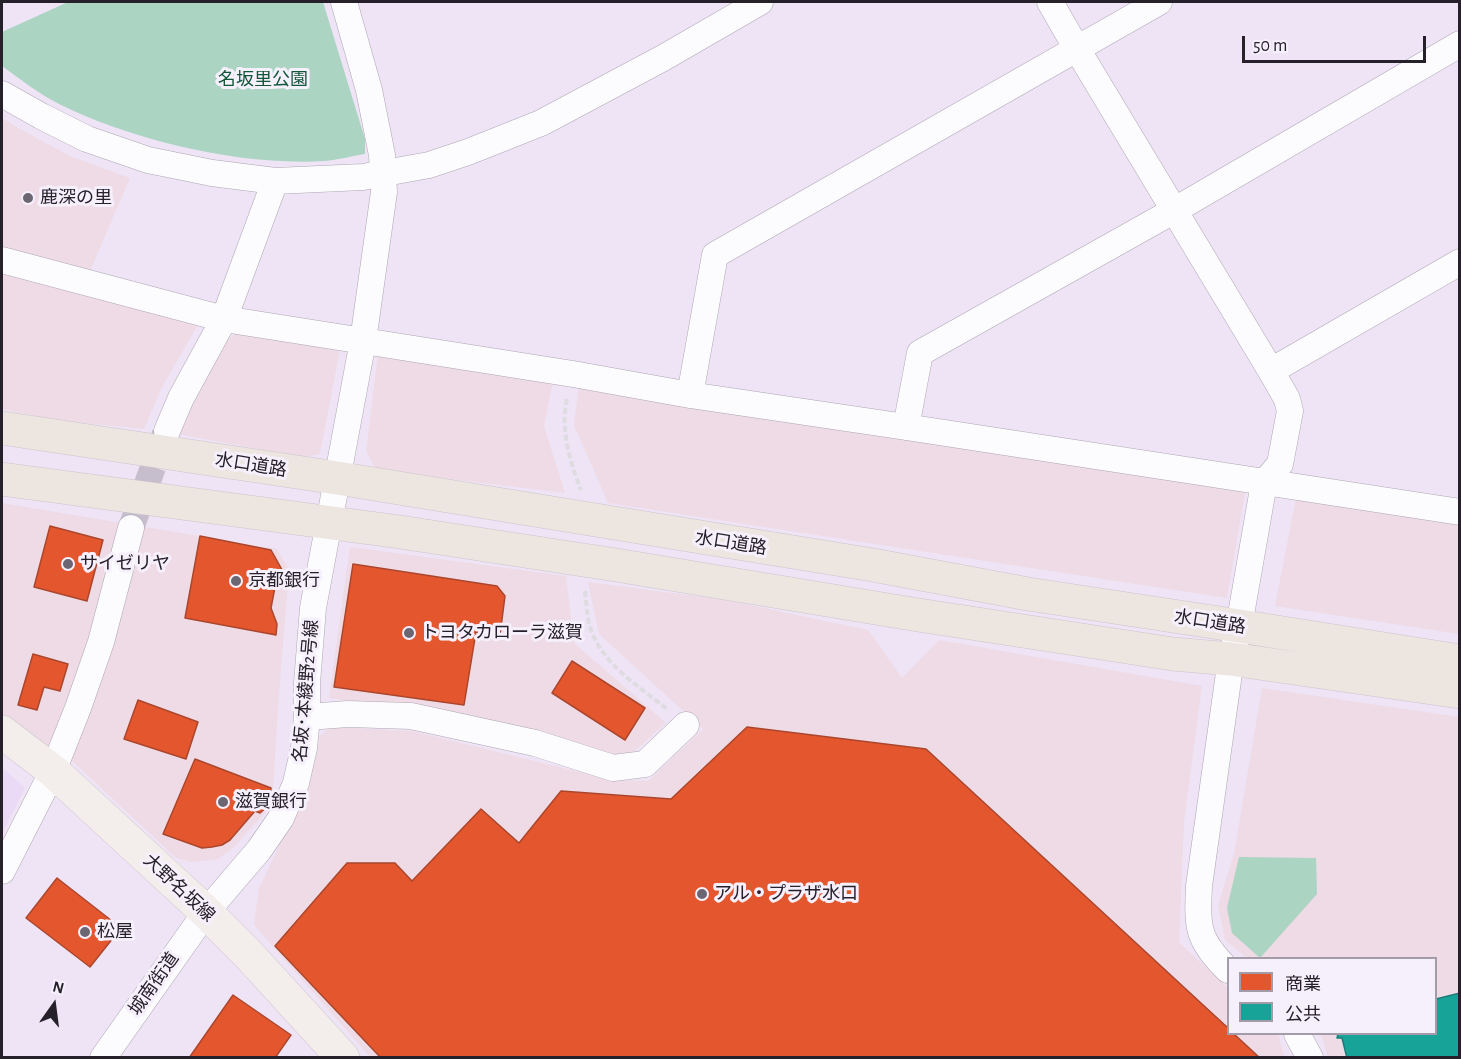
<!DOCTYPE html>
<meta charset="utf-8">
<style>
body{margin:0}
#map{position:relative;width:1461px;height:1059px;overflow:hidden;background:#eee4f5;font-family:"Alegreya Sans","Noto Sans JP",sans-serif}
canvas{display:block}
.frame{position:absolute;inset:0;border:3px solid #26202b;pointer-events:none}
.legend{position:absolute;left:1227px;top:957px;width:210px;height:78px;box-sizing:border-box;background:#f6effc;border:2px solid #a39ca8;margin:0;padding:8px 10px;list-style:none;font-size:18px;color:#26202b}
.legend li{display:flex;align-items:center;gap:12px;height:30px}
.legend b{width:30px;border:2px solid #a39ca8}
.north{position:absolute;left:24px;top:975px;width:60px;height:60px;-webkit-text-stroke:4px #f6effc;paint-order:stroke;rotate:14deg;font-size:16px;font-weight:700;line-height:24px;text-align:center;color:#26202b}
.north::after{content:'';display:block;margin:auto;width:21px;height:27px;background:#26202b;clip-path:polygon(50% 0,100% 100%,50% 72%,0 100%)}
.scale{position:absolute;left:1242px;top:36px;width:184px;height:27px;box-sizing:border-box;border:3px solid #26202b;border-top:0;padding-left:8px;font-size:18px;line-height:21px;white-space:nowrap;color:#26202b;-webkit-text-stroke:4px #f6effc;paint-order:stroke}
</style>
<div id="map">
<canvas width="1461" height="1059"></canvas>
<div class="frame"></div>
<ul class="legend">
<li><b style="height:16px;background:#e4572e"></b>商業</li>
<li><b style="height:16px;background:#17a398"></b>公共</li>
</ul>
<div class="north">N</div>
<div class="scale">50 m</div>
</div>
<script>
const ctx = document.querySelector('canvas').getContext('2d');
ctx.lineJoin = 'round';
function fill(path, color) { ctx.fillStyle = color; ctx.fill(path, 'evenodd'); }
function strokePath(path, color, width, dash) { ctx.strokeStyle = color; ctx.lineWidth = width; ctx.lineCap = dash ? 'butt' : 'round'; ctx.setLineDash(dash || []); ctx.stroke(path); }
function label(font, color, halo, rows, align = 'center') {
  ctx.font = font + ' "Alegreya Sans","Noto Sans JP",sans-serif'; ctx.lineWidth = 6; ctx.setLineDash([]); ctx.textBaseline = 'middle'; ctx.strokeStyle = halo; ctx.fillStyle = color; for (const [text, x, y, turn = 0] of rows) {
    ctx.save(); ctx.translate(x, y); ctx.rotate((+turn || 0) * Math.PI / 180); ctx.textAlign = isNaN(turn) ? turn : align; if (halo) ctx.strokeText(text, 0, 0); ctx.fillText(text, 0, 0); ctx.restore();
  }
}
const commercial = new Path2D(`
 M2,118L18,128L72,157L130,178L89,273L2,250Z
 M2,274L198,325L162,387L144,429L47,419L2,409Z
 M238,333L340,349L320,454L303,457L177,434L225,340Z
 M378,354L553,381L544,426L565,493L376,470L366,451Z
 M579,384L1245,492L1227,598L608,503L574,425Z
 M1296,498L1459,523V634L1275,606Z
 M2,503L277,549L289,570L279,695L272,805L234,847L218,859L192,862L176,858L70,759L39,746L2,718Z
 M350,547L566,576L574,643L666,723L629,756L615,759L398,708L329,698Z
 M588,582L726,600L868,630L902,678L939,640L1202,686L1184,822L1179,942L1228,988V1034H1276L1279,1036L1284,1057H370L254,925L259,888L295,813L317,752L320,736L330,727L412,731L612,780L648,781L703,729L599,634Z
 M1262,688L1459,717V1057H1328L1321,1034H1436V958H1247L1225,940L1218,905L1234,854Z`);
const built = new Path2D(`
 M2,767L25,788L2,833Z`);
const green = new Path2D(`
 M68,2H323L365,139V154C352,156 338,160 324,161C240,166 134,141 59,104C39,94 20,79 2,66V32Z
 M1239,857L1316,858L1317,894L1260,958L1232,933L1227,908Z`);
const shops = new Path2D(`
 M50,526L103,540L87,601L34,587Z
 M200,536L271,550L285,575L275,587L271,608L277,624L276,635L185,618Z
 M353,564L497,586L505,596L500,635L476,632L464,705L334,687Z
 M33,654L68,664L60,691L44,687L37,710L18,705Z
 M572,661L645,708L625,740L552,693Z
 M138,700L198,722L186,759L124,739Z
 M747,727L926,749L1228,1028V1034H1234L1260,1058H381L275,946L347,863H395L412,881L481,809L519,843L561,791L671,799Z
 M195,759L271,788L270,798L267,807L260,813L255,811L230,840L222,845L212,847L202,848L163,834Z
 M57,878L121,928L90,967L26,918Z
 M233,995L291,1035L275,1058H189Z`);
const public = new Path2D(`
 M1460,993V1058H1347L1342,1038H1337L1338,1034H1436V999Z`);
const minorTunnel = new Path2D(`
 M131,528L165,434`);
const path = new Path2D(`
 M567,399C560,429 570,462 581,490
 M585,591C586,602 587,613 589,624C600,663 637,685 667,709`);
const minor = new Path2D(`
 M1050,2L1077,49L1271,371L1287,399L1290,411L1280,464L1264,483L1239,626L1231,659L1199,886C1197,927 1197,940 1228,970
 M2,94L41,116L87,139L148,160L212,173L275,181L363,177L429,165L468,152L541,123L663,58L760,2
 M2,260L224,319L573,374L690,395L906,427L1460,512
 M1271,371L1460,262
 M690,395L715,255L1159,2
 M906,427L920,353L1175,210L1460,44
 M167,431L181,398L224,319L275,181
 M307,717L348,714L411,716L535,743L613,768L645,764L686,725
 M2,871L53,771L78,708L101,642L131,528
 M1297,1034L1310,1058
 M103,1058L206,912L259,850L281,818L296,783L304,748L307,717V683L313,608L363,341L384,192L382,155L369,90L344,2`);
const major = new Path2D(`
 M2,732L53,771L206,912L248,954L343,1058`);
const highway = new Path2D(`
 M2,428L337,478L873,565L1028,594L1239,626L1460,661
 M2,479L400,532L616,565L912,614L1173,654L1231,659L1460,692`);
const markers = [
 [28,198,6,"#6c6572"],
 [68,564,6,"#6c6572"],
 [236,581,6,"#6c6572"],
 [409,633,6,"#6c6572"],
 [223,802,6,"#6c6572"],
 [702,894,6,"#6c6572"],
 [85,932,6,"#6c6572"]
];
const parkNames = [
 ["名坂里公園",263,80]
];
const poiNames = [
 ["鹿深の里",40,198],
 ["サイゼリヤ",80,564],
 ["京都銀行",248,581],
 ["トヨタカローラ滋賀",421,633],
 ["滋賀銀行",235,802],
 ["アル・プラザ水口",714,894],
 ["松屋",97,932]
];
const streetNames = [
 ["水口道路",251,465,9],
 ["水口道路",731,543,9],
 ["水口道路",1210,622,9],
 ["名坂･本綾野2号線",306,691,-85],
 ["大野名坂線",179,888,43],
 ["城南街道",154,984,-55]
];
fill(commercial, '#eedbe5');
fill(built, '#eadaf6');
fill(green, '#abd4c2');
fill(shops, '#e4572e');
strokePath(shops, '#ab462d', 1.5);
fill(public, '#17a398');
strokePath(public, '#1c7c77', 1.5);
strokePath(minorTunnel, '#c6bdcd', 26, [26, 13]);
strokePath(minor, '#ada6b2', 27);
strokePath(major, '#c9c5cc', 34);
strokePath(highway, '#c9c5cc', 34);
strokePath(path, '#dedbe1', 4, [6, 3]);
strokePath(minor, '#fcfbfe', 26);
strokePath(major, '#f3eeec', 33);
strokePath(highway, '#ece5e0', 33);
for (const [x, y, r, color] of markers) { const dot = new Path2D(); dot.arc(x, y, r, 0, 2 * Math.PI); ctx.fillStyle = color; ctx.fill(dot); strokePath(dot, '#f6effc', 2); }
label('18px', '#0f5736', '#f6effc', parkNames);
label('18px', '#26202b', '#f6effc', poiNames, 'left');
label('18px', '#26202b', '#f6effc', streetNames);
</script>
